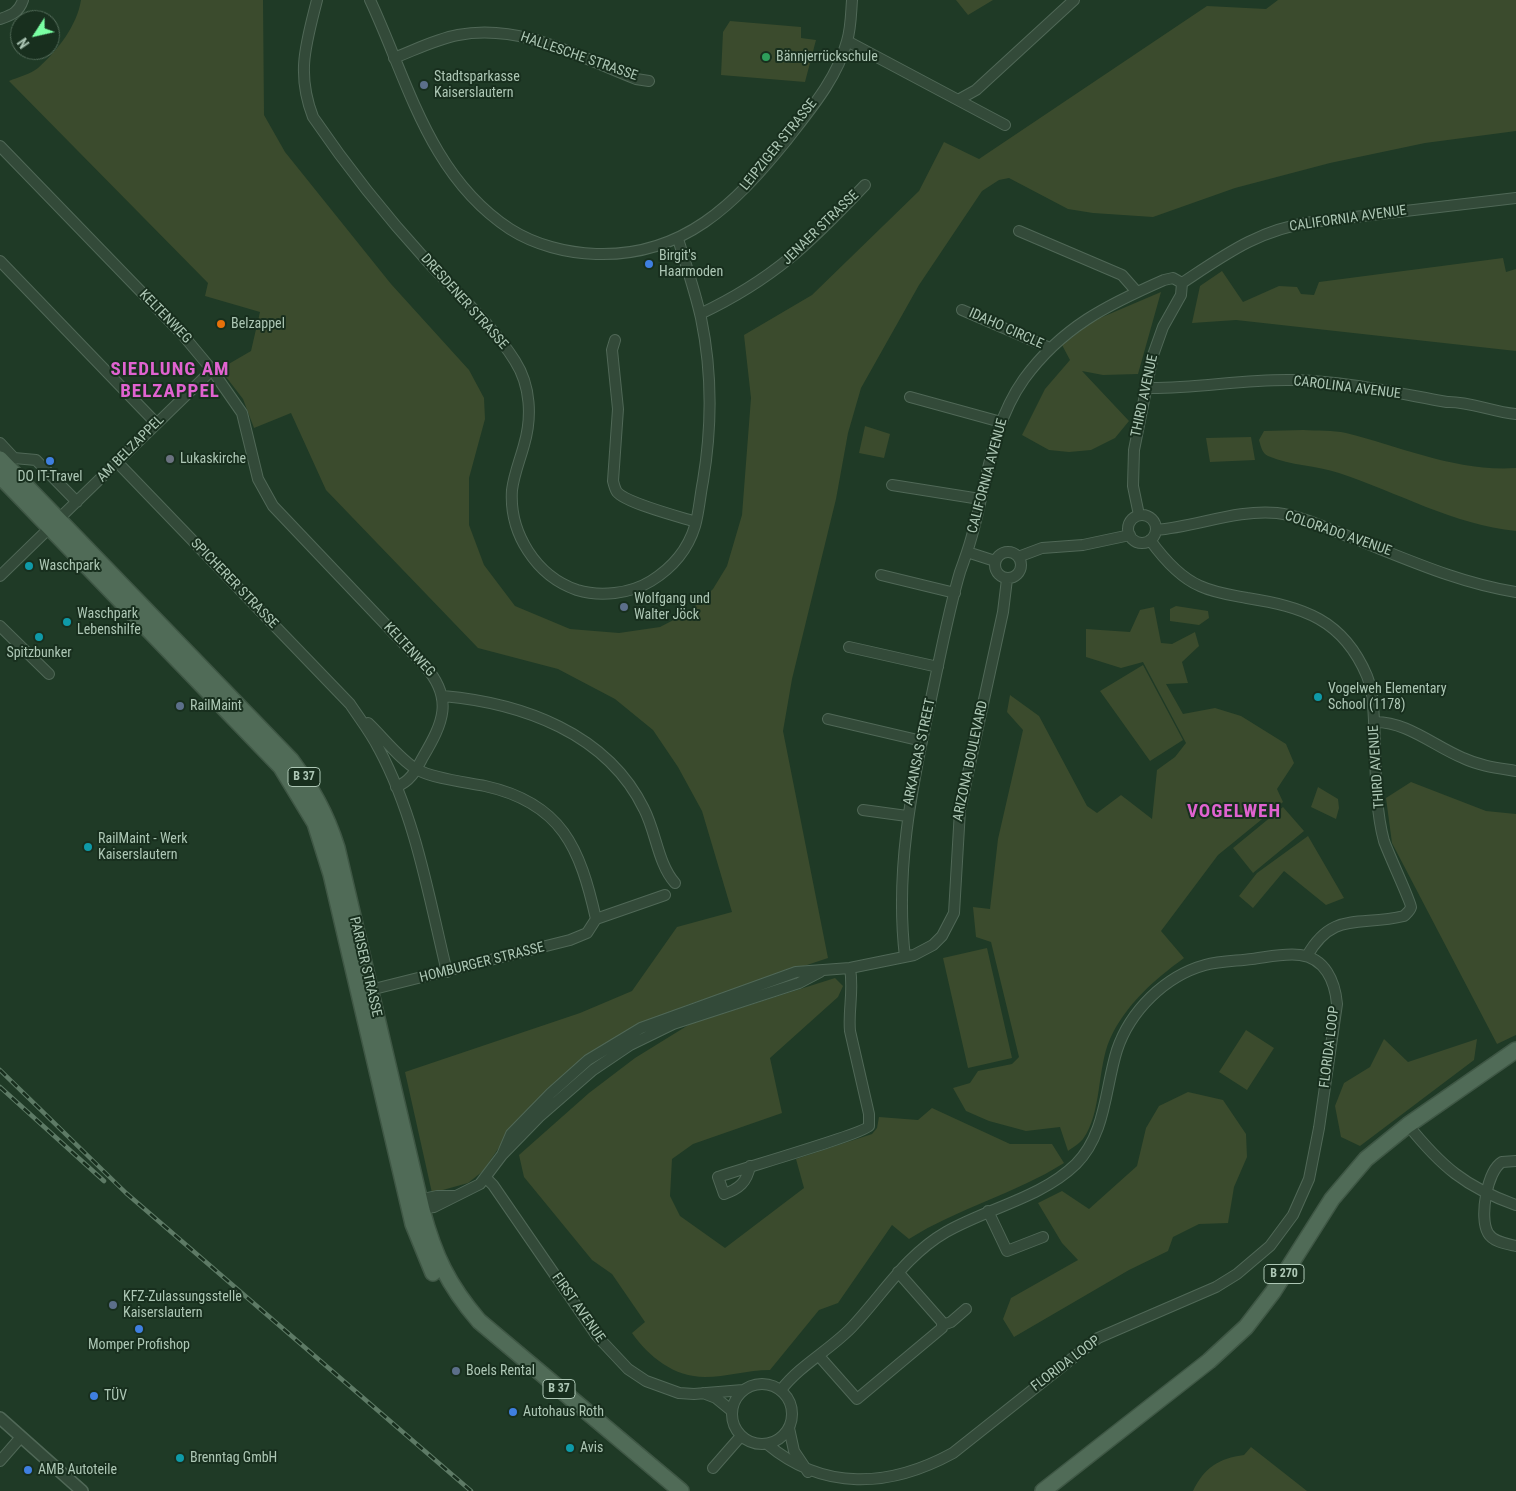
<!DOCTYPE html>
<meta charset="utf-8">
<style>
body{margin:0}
#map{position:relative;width:1516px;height:1491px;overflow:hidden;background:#1f3a26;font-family:"Roboto Condensed",sans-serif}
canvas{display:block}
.north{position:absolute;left:10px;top:10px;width:50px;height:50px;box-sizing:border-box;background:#182f1e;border:1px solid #546c5a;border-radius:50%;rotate:235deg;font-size:14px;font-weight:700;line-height:20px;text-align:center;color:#adc7b5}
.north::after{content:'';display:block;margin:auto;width:18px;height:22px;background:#7affa3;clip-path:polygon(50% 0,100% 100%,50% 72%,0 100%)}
</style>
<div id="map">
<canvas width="1516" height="1491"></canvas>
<div class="north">N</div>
</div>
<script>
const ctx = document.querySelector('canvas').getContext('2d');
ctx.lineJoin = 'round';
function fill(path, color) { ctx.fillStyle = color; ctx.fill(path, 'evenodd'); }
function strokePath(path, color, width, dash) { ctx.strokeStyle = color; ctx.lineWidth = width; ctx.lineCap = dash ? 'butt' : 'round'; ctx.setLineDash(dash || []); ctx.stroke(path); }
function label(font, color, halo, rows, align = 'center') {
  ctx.font = font + ' "Roboto Condensed",sans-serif'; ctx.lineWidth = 4; ctx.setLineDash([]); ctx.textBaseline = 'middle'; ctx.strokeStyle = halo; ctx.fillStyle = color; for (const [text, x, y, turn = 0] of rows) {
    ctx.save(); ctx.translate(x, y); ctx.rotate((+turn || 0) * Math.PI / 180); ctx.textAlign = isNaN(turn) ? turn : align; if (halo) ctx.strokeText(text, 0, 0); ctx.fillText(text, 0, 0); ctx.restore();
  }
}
const green = new Path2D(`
 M81,0H263L264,115L285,152L391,284L469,370L484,398L485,419L469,478V525L484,565L515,606L570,629L619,633L660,627L689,612L713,589L727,566L742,515L751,398L744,335L812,295L919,191L944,142L979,159L1207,6L1266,9L1278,0H1516V131L1425,143L1330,163L1235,188L1153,217L1093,213L1068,209L1009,178L999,180L982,191L919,285L861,388L848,433L836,499L792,679L783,731L828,958L687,1005L638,1027L593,1054L513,1127L483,1171L468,1183L432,1193L405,1072L580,1013L632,991L677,927L732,912L702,811L678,767L653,730L615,699L558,669L478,648L326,490L291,413L254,428L243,399L220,369L251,351L260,312L205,296L208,283L9,81C18,77 31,74 38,68C57,51 77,26 81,0Z
 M956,0H993L968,15Z
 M730,21L801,27V38L816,40L805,82L721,75L723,32Z
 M1503,258L1506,272L1516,269V351L1236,320L1192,323L1200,286L1222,271L1243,302L1279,286L1297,287L1301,294L1314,295L1319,282Z
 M1161,292L1138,374L1103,375L1082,371L1129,421L1115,438L1091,450L1069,452L1049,450L1022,435L1045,389L1070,360L1062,345L1093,321Z
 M865,426L890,434L884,458L859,453Z
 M1303,430C1317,431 1333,430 1346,433C1402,447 1457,472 1516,468V531C1454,525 1397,492 1339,473C1316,465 1291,466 1268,456C1262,453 1261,447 1259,440L1264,431Z
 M1251,437L1255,460L1210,462L1206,438Z
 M1176,606L1208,611L1209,618L1199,625L1170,621V609Z
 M1154,607L1161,643L1172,644L1195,632L1199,646L1182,662L1188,683L1166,684L1183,714L1215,708L1241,716L1286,744L1294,763L1277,789L1283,802L1218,855L1161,931L1184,958C1154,980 1126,1004 1110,1039C1097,1068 1102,1113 1083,1139C1079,1144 1072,1148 1068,1151L1060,1127L1026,1131L989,1121L966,1111L953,1088L970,1083L978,1071L1012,1064L1019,1057L991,942L976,937L973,907L990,909L998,839L1023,730L1007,712L1010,695L1039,716L1087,806L1097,813L1121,795L1152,819L1157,770L1175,757L1186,743L1143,662L1121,668L1086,657V629L1130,632L1140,610Z
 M1143,665L1183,740L1150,761L1100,691Z
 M1411,782L1486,811L1516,814V1035L1497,1044L1392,843L1386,798Z
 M1318,787L1338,799L1339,808L1336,819L1311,807Z
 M1283,807L1304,831L1253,873L1233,848Z
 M1308,836L1344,898L1326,905L1284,871L1253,908L1239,896L1257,873Z
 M987,948L1012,1058L968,1068L943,958Z
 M835,978L843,986L838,997L770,1058L782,1113L693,1144L672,1159L670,1196L680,1216L725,1248L804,1188L796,1159L872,1134L877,1128L879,1117L918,1120L932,1108L1010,1144H1052L1064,1163C1015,1194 958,1208 909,1239L892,1225L838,1303L819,1310L770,1370C748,1370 726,1377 705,1377C674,1377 649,1357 632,1333L645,1322L612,1274L592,1260L524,1177L519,1155L589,1093L635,1058L690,1024Z
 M1246,1030L1274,1048L1247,1090L1219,1072Z
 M1384,1039L1408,1062L1477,1039L1474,1060L1360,1146L1341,1137L1335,1106L1344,1083L1370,1067Z
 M1188,1092L1223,1100L1246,1134L1247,1157L1234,1187L1228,1223L1199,1224L1173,1237L1168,1251L1129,1270L1014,1337L1003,1319L1011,1298L1078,1260L1062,1243L1038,1203L1062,1191L1089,1209L1137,1166L1146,1128L1159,1106Z
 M1251,1447L1307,1491H1193C1204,1468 1219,1458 1244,1455Z`);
const minor = new Path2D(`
 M317,0C306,44 296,73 313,117C347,167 386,216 427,261C457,294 492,324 515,361C531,386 532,418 524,445C520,460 514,474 512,490C509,533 536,576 577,590C600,597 630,594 651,581C672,568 688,549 695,526C699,512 700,496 703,481C712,427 712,371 701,318C695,291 686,265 678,239
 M370,0C408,81 429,176 510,229C535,245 567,253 596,254C683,257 735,204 786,141C809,111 837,79 847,41C851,28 851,13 852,0
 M0,19C12,15 19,12 23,0
 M847,41L958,100L976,90L1074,0
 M394,58C415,50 436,39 458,35C521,23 579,57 636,79L649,81
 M958,100L1005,125
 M0,146L182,334L212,370L242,413L258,479L273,506L425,666C454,699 443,723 423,757C416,770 411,781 396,787
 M1019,231L1122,275L1137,292
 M0,261L156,423
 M1182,283C1226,254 1258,230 1312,222L1516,198
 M962,310L1050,348
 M700,314C774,279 810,243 865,185
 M615,340L612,350L618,409L613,481C614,485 615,489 617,492C626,503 680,517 696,522
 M1146,388C1195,389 1243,379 1292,380C1344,381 1396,393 1447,402C1468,401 1493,412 1516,414
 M910,397L1001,422
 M0,443L14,458L36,460L77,502
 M118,463L350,704C360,719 371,733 379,749C416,818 429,898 447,972
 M892,485L980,499
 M1139,515L1133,486L1134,450L1153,355L1163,327L1181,295L1182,283
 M1128 529a14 14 0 1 1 28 0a14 14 0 1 1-28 0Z
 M1156,530C1196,527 1237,509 1277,513C1302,516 1326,528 1350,537C1404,558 1458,583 1516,592
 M1150,540C1163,558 1179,577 1200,586C1215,593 1231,595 1247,598C1303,607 1343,619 1367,676C1373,690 1373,705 1374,720C1376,758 1374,805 1384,841C1388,853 1411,902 1411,907C1410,911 1407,913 1404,916C1360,927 1333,910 1307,956
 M995 565a13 13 0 1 1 26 0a13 13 0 1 1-26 0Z
 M967,552L995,561
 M1018,557L1042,548L1083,545L1130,535
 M881,575L955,593
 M0,576L212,370
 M0,626L49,674
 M849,647L938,667
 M443,696C522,703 607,733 644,809C656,832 658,864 675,883
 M828,719L922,741
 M1374,722C1406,721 1434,746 1463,758C1480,766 1498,768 1516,771
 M863,810L907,816
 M596,919L665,895
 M905,957C895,873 911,790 929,708C939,663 947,616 960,572C964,561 968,550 971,539C987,485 990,427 1024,379C1062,327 1107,305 1164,280L1173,278L1182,283
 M366,991L570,940L587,933L596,919C580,848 562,803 485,786C465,782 435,779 418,770C402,762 382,736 368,723
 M1408,1125C1441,1166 1465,1187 1516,1205
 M502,1155L511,1134L551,1093L588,1060L641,1028L796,972L850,968L914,955L933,945L942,936L954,913L960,810L1003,612L1007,579
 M1516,1161L1502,1162C1487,1171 1479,1218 1488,1233C1493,1242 1507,1244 1516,1246
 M750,1166C747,1182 739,1189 724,1194L718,1177C737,1170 863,1134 869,1126V1114L850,1031C848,1009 854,992 850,968
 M486,1178L493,1185L597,1336L628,1369L646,1381L679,1393L694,1394L743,1390
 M413,1201L437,1196H456
 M416,1209L434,1207L480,1184L502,1155L539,1117L593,1070L630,1045L673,1024L799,983L820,972
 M988,1211L1007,1251L1043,1237
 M943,1325L951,1322L966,1309
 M819,1356L857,1399L942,1328V1322L898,1272
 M732 1414a30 30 0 1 1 60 0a30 30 0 1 1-60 0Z
 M703,1393L716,1398L732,1411
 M789,1428L794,1451L808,1472
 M767,1444C823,1491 889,1488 953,1453L1098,1338L1216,1287L1237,1274L1270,1246L1293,1215L1309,1179L1319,1128L1337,1004C1335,981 1325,958 1300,955C1284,953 1268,957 1252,959C1237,961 1220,961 1205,965C1165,976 1130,1011 1117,1050C1105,1088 1106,1134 1076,1164C1041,1198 988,1208 946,1232C906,1255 883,1294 852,1327C830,1350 800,1365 781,1390
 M0,1461L21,1437
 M713,1468L741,1436`);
const tertiary = new Path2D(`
 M0,1418L82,1491`);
const primary = new Path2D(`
 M0,459L291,760C312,789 326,813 337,848L422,1210C434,1255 448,1285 479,1321L681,1491
 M0,476L281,767L315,823L331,874L413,1224L433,1273
 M1043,1491L1209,1361L1246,1327L1273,1292L1332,1199L1366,1159L1408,1125L1516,1050`);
const rail = new Path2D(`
 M0,1070L126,1193L471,1491
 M0,1087L104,1181`);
const markers = [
 [766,57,5,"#2e9e5b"],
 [424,85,5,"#5c6f8a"],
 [649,264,5,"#3f7fe0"],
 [221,324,5,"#e8710a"],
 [170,459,5,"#6b7280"],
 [50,461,5,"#3f7fe0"],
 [29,566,5,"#0f9aa8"],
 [624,607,5,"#5c6f8a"],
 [67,622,5,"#0f9aa8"],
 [39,637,5,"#0f9aa8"],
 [1318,697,5,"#0f9aa8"],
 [180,706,5,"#5c6f8a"],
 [88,847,5,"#0f9aa8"],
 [113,1305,5,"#5c6f8a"],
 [139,1329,5,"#3f7fe0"],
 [456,1371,5,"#5c6f8a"],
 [94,1396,5,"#3f7fe0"],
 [513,1412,5,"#3f7fe0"],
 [570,1448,5,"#0f9aa8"],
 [180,1458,5,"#0f9aa8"],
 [28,1470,5,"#3f7fe0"]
];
const shields = [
 [304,777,32],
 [1284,1274,40],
 [559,1389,32]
];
const shieldNames = [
 ["B 37",304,777],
 ["B 270",1284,1274],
 ["B 37",559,1389]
];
const streetNames = [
 ["HALLESCHE STRASSE",579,57,19],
 ["LEIPZIGER STRASSE",779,145,-51],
 ["CALIFORNIA AVENUE",1348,219,-8],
 ["JENAER STRASSE",821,228,-44],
 ["DRESDENER STRASSE",464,302,48],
 ["KELTENWEG",165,317,46],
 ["IDAHO CIRCLE",1006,329,24],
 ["CAROLINA AVENUE",1347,388,7],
 ["THIRD AVENUE",1145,396,-78],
 ["AM BELZAPPEL",131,449,-45],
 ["CALIFORNIA AVENUE",988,476,-75],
 ["COLORADO AVENUE",1338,534,19],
 ["SPICHERER STRASSE",234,584,46],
 ["KELTENWEG",409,650,47],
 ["ARKANSAS STREET",920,752,-78],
 ["ARIZONA BOULEVARD",971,761,-78],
 ["THIRD AVENUE",1377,767,-94],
 ["HOMBURGER STRASSE",482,963,-14],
 ["PARISER STRASSE",365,967,77],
 ["FLORIDA LOOP",1330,1047,-83],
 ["FIRST AVENUE",578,1308,55],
 ["FLORIDA LOOP",1066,1364,-37]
];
const poiNames = [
 ["Bännjerrückschule",776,57],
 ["Stadtsparkasse",434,77],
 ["Kaiserslautern",434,93],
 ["Birgit's",659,256],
 ["Haarmoden",659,272],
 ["Belzappel",231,324],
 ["Lukaskirche",180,459],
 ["DO IT-Travel",50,477,"center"],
 ["Waschpark",39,566],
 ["Wolfgang und",634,599],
 ["Walter Jöck",634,615],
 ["Waschpark",77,614],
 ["Lebenshilfe",77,630],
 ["Spitzbunker",39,653,"center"],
 ["Vogelweh Elementary",1328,689],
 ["School (1178)",1328,705],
 ["RailMaint",190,706],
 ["RailMaint - Werk",98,839],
 ["Kaiserslautern",98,855],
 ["KFZ-Zulassungsstelle",123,1297],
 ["Kaiserslautern",123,1313],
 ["Momper Profishop",139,1345,"center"],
 ["Boels Rental",466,1371],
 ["TÜV",104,1396],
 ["Autohaus Roth",523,1412],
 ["Avis",580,1448],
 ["Brenntag GmbH",190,1458],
 ["AMB Autoteile",38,1470]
];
const districtNames = [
 ["SIEDLUNG AM",170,370],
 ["BELZAPPEL",170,392],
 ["VOGELWEH",1234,812]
];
fill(green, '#3b4b2d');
strokePath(minor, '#506857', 12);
strokePath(tertiary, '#506857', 14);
strokePath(primary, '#3f5745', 18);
strokePath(minor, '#334a39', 10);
strokePath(tertiary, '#334a39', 11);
strokePath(primary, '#506b57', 15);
strokePath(rail, '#5d7a65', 4.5);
strokePath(rail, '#182f1e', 2.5, [8]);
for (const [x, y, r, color] of markers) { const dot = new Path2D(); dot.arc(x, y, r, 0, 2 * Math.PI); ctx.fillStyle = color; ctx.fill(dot); strokePath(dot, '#182f1e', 2); }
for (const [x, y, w] of shields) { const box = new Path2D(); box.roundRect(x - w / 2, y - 9.5, w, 19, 4); ctx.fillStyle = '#182f1e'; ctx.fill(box); strokePath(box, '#adc7b5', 1); }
label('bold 12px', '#adc7b5', null, shieldNames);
label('14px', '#adc7b5', '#182f1e', streetNames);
label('14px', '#adc7b5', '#182f1e', poiNames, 'left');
ctx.letterSpacing = '1px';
label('bold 19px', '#e063d0', '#182f1e', districtNames);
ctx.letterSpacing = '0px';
</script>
